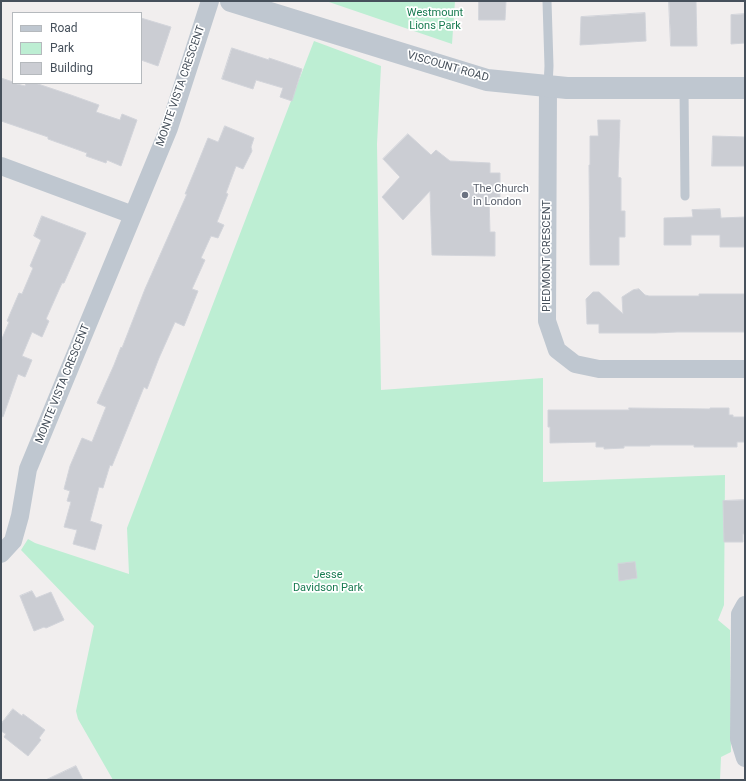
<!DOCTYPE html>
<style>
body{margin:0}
#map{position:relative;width:746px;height:781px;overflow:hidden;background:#f1eeee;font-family:Roboto,sans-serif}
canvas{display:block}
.frame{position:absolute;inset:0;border:2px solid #46505b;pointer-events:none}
.legend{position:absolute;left:12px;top:12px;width:130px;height:72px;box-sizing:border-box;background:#fff;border:1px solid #b5b9bd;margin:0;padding:5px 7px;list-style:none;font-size:12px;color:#46505b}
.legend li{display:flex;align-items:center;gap:8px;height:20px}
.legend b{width:20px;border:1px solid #b5b9bd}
</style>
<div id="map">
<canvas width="746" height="781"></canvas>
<div class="frame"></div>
<ul class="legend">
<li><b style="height:5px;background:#bfc7d0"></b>Road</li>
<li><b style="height:11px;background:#bdeed3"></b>Park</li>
<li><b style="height:11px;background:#cbcdd3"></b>Building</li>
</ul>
</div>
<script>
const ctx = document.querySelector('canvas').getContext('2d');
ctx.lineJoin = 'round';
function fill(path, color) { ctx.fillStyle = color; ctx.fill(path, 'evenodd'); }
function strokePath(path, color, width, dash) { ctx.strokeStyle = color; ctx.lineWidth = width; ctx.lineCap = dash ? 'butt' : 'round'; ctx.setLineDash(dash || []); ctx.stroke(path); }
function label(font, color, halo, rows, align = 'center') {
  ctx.font = font + ' Roboto,sans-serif'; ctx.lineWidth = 3.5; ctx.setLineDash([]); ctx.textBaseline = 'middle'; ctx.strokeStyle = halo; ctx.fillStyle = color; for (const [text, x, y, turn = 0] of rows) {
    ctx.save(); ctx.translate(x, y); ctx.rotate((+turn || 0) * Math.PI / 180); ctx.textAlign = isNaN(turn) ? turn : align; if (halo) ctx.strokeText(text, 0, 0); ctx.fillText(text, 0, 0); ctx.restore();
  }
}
const green = new Path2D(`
 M326,1H455L452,44Z
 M314,41L381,66L377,144L381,390L543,378V482L725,475L724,605L718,620L730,630L731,752L721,757L720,780H113L78,719L76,711L94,626L21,550L28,539L35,543L129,574L127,528Z`);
const building = new Path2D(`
 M479,1H506L505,20H479Z
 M669,1H696L697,46H671Z
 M645,13L646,41L580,45L581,17Z
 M745,14V43L731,44V15Z
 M141,18L171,27L158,66L141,60Z
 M232,48L269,60V58L302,69L292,101L280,97L283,88L256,80L253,89L222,79Z
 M1,78L13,82V83L25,86L26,83H35L71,95L99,105L96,112L120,120L122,114L137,120L121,166L107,160L106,163L86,156L87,153L48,139V137L1,121Z
 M598,120H620L618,177L621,178V211H625V237H619V265H590L589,165H590V136H598Z
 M225,126L254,138L251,147L252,151L243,169L236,166L226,193L228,194L217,222L224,225L218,238L211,236L201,258L205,260L192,289L198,291L184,326L175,322L159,358L147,389L144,387L112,466L110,465L103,488L99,487L90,521L102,525L95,550L73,544L77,530L64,527L71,502L67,501L70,491L64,489L70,466L82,438L92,442L106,407L97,403L114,365L121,347L122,348L145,289L187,194H185L195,170L208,138L218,142Z
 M408,134L431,155L436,150L450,161L490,163V173H500V198H489L490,232H495V256L432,255L430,191L403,220L382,197L400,177L383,159Z
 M713,136L745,137V166H712Z
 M720,209L721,218L745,217V247H720V235H691V245H664V218L693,217L692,210Z
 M42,216L86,233L64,283H62L46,319L49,321L42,337L32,332L22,356L32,360L25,377L18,374L3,417L1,416V341L9,322L7,321L19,293L22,294L33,268L30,266L41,240L34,236Z
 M639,289L645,295L649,296H699V294H745V332H677L655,333H599V324H587L586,299L593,292H599L623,314L622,297L633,290Z
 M629,408L710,409V408H729V415H733V417H745V442H737V447H694V445H650V446H624V448L604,449V447H596V442L550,443V427H548V410H629Z
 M745,500V534H743V542H724L723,501Z
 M635,562L637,578L619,581L618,564Z
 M32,591L36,598L51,592L64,620L46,628L44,627L34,631L20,596Z
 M13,709L22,716L23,714L45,730L39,738L41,740L28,756L4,737L6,734L1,731V724Z
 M76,766L83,780H46Z`);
const service = new Path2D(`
 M547,1L549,66L548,86
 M684,88L685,196`);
const minor = new Path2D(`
 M548,86L547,321L557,350L575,364L599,369H745
 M1,166L133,215
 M1,554L13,541L20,516L28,469L169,128L210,1
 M745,605L740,614L739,739L745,758`);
const tertiary = new Path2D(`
 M231,1L487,80L567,88H745`);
const markers = [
 [465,195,4,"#6b7280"]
];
const parkNames = [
 ["Westmount",435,13],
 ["Lions Park",435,26],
 ["Jesse",328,575],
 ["Davidson Park",328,588]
];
const streetNames = [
 ["VISCOUNT ROAD",448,67,16],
 ["MONTE VISTA CRESCENT",181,86,-71],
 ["PIEDMONT CRESCENT",547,256,-90],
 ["MONTE VISTA CRESCENT",63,384,-68]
];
const worshipNames = [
 ["The Church",473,189],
 ["in London",473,202]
];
fill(green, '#bdeed3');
fill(building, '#cbcdd3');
strokePath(building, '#d2d4da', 1);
strokePath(service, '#bfc7d0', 9);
strokePath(minor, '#bfc7d0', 18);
strokePath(tertiary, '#bfc7d0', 22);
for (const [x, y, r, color] of markers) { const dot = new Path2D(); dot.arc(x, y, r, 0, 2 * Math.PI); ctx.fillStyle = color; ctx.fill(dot); strokePath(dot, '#fff', 1.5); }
label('11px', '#187b51', '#fff', parkNames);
label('11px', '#46505b', '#fff', streetNames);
label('11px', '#5b616d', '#fff', worshipNames, 'left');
</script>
